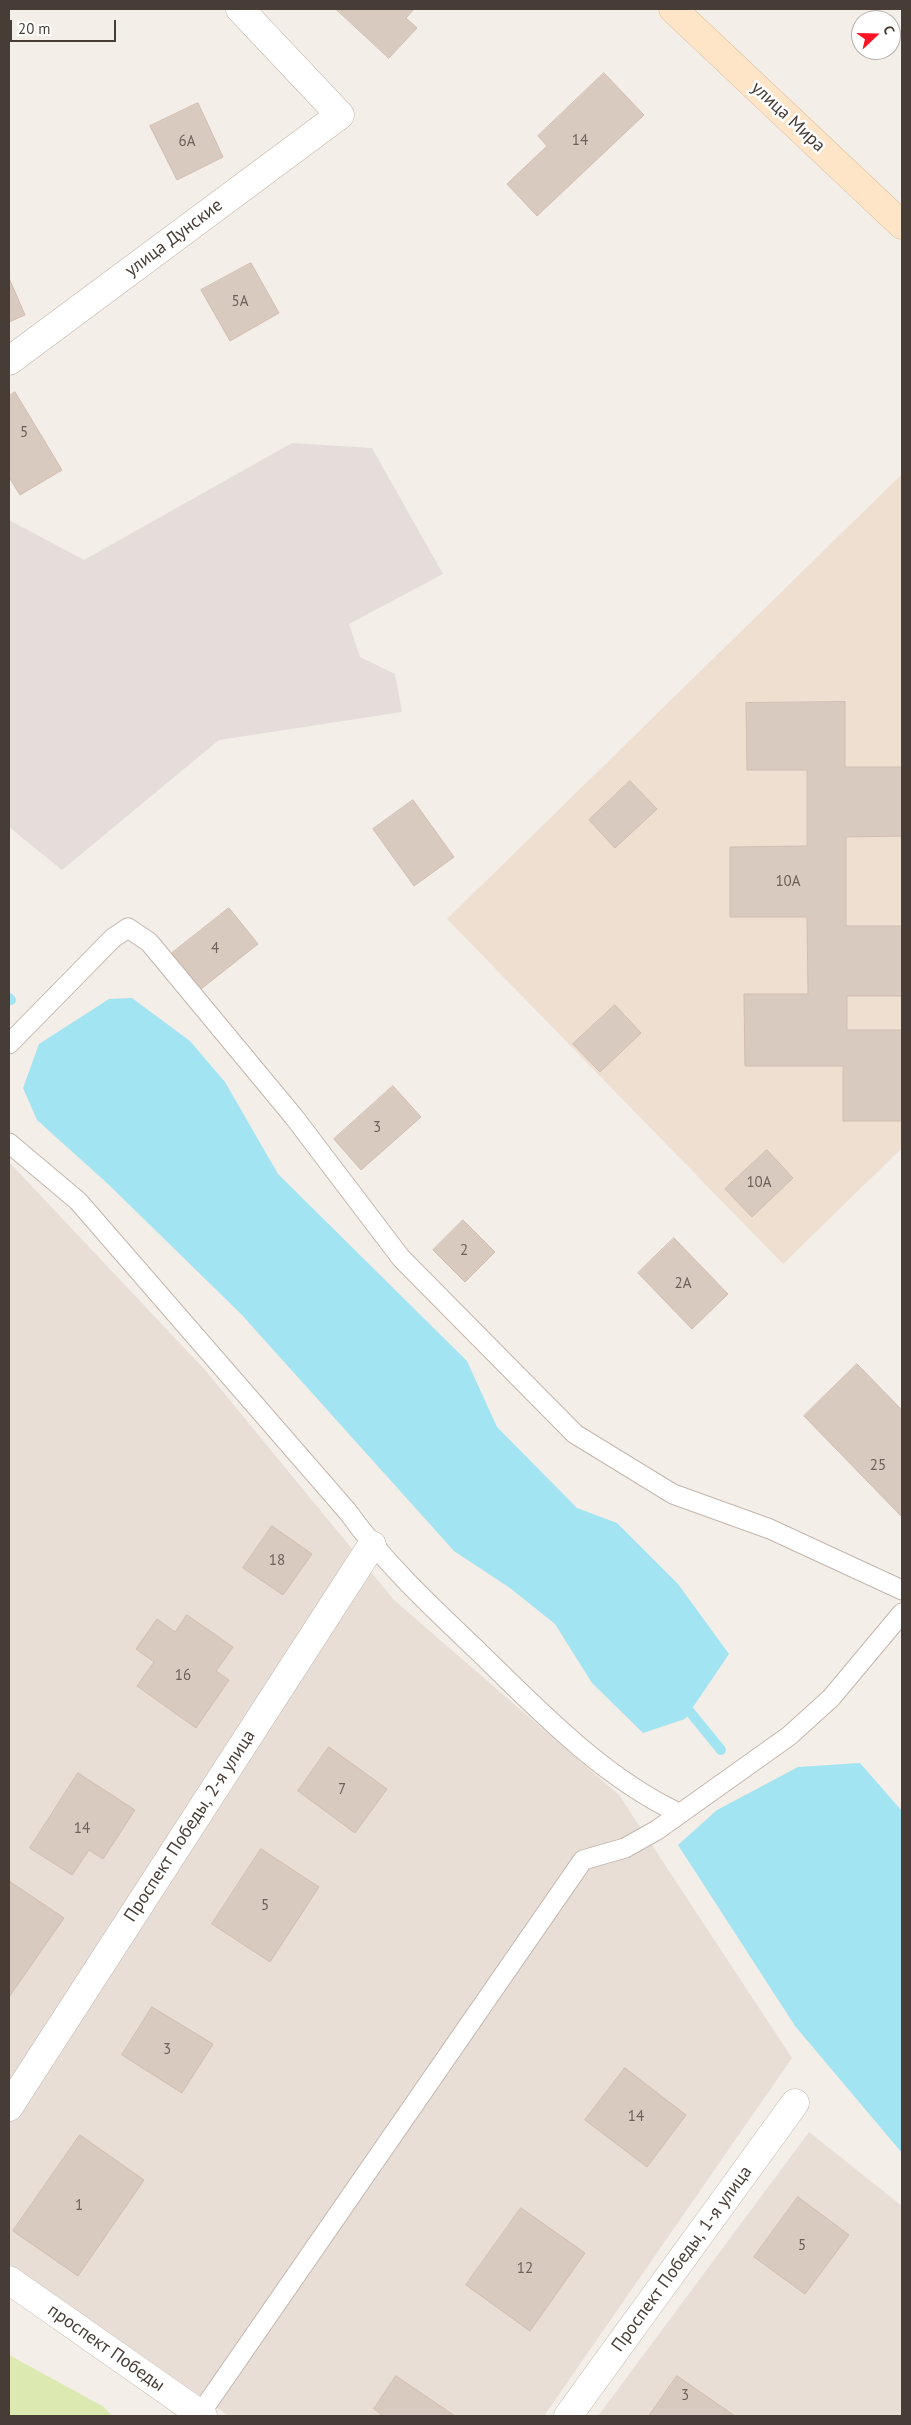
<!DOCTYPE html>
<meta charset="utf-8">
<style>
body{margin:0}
#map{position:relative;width:911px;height:2425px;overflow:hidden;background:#f4eee8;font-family:"PT Sans",sans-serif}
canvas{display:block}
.frame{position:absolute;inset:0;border:10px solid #483d36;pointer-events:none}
.north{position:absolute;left:851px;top:10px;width:50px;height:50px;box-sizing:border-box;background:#fff;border:1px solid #b6b1af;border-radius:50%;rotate:69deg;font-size:14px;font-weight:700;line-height:20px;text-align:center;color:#483d36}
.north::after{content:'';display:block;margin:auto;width:18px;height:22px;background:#ff1426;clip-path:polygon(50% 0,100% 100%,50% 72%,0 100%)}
.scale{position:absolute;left:10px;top:20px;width:106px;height:22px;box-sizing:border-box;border:2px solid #483d36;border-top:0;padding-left:6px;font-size:15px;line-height:18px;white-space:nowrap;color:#483d36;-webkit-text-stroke:4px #fff;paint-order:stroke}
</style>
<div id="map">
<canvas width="911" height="2425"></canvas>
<div class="frame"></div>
<div class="north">С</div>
<div class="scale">20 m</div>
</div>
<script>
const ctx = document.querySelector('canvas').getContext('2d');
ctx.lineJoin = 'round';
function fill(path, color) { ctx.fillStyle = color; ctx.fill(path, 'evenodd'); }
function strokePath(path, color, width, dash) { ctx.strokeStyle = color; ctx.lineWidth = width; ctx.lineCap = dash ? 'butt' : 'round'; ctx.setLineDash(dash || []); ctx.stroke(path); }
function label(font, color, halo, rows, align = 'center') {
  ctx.font = font + ' "PT Sans",sans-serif'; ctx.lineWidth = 5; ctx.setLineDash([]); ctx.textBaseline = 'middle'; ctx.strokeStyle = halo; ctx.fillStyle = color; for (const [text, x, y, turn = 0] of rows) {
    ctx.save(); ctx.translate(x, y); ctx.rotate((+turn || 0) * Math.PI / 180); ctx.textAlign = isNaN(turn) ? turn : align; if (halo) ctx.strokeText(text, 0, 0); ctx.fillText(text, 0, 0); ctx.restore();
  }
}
const residential = new Path2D(`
 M9,1162L205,1370L394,1600L619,1795L792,2058L544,2416H229L9,2264Z
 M809,2132L902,2206V2416H598Z`);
const industrial = new Path2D(`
 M292,443L372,448L443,574L349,624L360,657L395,674L402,712L219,740L62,870L9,827V520L84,560Z`);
const education = new Path2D(`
 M902,474V1148L783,1264L447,919Z`);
const green = new Path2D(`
 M9,2355L104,2407L112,2416H9Z`);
const water = new Path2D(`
 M132,998L190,1041L225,1082L278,1174L467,1361L497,1427L577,1508L617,1523L678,1584L729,1654L685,1719L643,1733L592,1683L555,1624L510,1588L454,1551L241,1314L108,1184L37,1120L23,1088L39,1044L109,999Z
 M860,1763L902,1811V2153L795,2026L678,1845L717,1810L798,1767Z`);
const stream = new Path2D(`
 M9,998L11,1000
 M690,1712L721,1750`);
const building = new Path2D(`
 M336,9H414L406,18L417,28L389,58Z
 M604,73L644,115L537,216L507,184L547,146L538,136Z
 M198,103L223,157L177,180L150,126Z
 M251,263L279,313L230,341L201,290Z
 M9,278L25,315L9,322Z
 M15,392L62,470L20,495L9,477V396Z
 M845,702V767H902V836L846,837V926H902V996H847V1030H902V1121H843V1066H745L744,994H808L807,917H730V847L807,846V770H747L746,703Z
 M630,781L657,809L615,848L589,820Z
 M413,800L454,857L414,886L373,829Z
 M229,908L258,944L201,989L172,953Z
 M615,1005L641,1033L600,1072L573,1044Z
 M393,1086L421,1117L361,1170L334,1139Z
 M767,1150L793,1178L752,1217L725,1189Z
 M463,1220L495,1252L465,1282L433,1250Z
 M674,1238L728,1294L692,1329L638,1273Z
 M857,1364L902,1410V1517L804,1416Z
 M272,1526L312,1554L283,1595L243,1568Z
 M187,1615L233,1647L216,1671L229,1680L196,1728L137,1686L154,1662L136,1649L157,1619L175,1632Z
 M329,1747L387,1789L355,1833L298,1791Z
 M78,1773L135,1810L103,1859L89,1850L72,1875L30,1848Z
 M261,1849L319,1887L270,1962L212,1924Z
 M9,1881L64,1918L9,1997Z
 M152,2007L213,2044L182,2093L122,2055Z
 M625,2068L686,2115L647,2167L585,2120Z
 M80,2135L144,2180L78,2276L13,2231Z
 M798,2197L849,2235L805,2294L754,2257Z
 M521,2208L585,2253L530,2331L466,2285Z
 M396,2376L455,2416H380L381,2414L374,2409Z
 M677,2376L735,2416H649Z`);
const lane = new Path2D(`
 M9,1044L113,938L128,928L149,942L294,1117L401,1258L575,1434L673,1494L770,1529L902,1590
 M9,1143L78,1201L348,1512C386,1565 433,1608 480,1653C539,1711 604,1778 679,1813
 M200,2414L583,1860L625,1848L657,1830L789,1736L831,1698L902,1613`);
const street = new Path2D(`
 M9,361L340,115L240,9
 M9,2107L372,1545
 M9,2280L203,2416
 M568,2416L795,2103`);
const secondary = new Path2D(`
 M673,9L902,225`);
const numberNames = [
 ["14",580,141],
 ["6А",187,142],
 ["5А",240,302],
 ["5",24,433],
 ["10А",788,882],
 ["4",215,949],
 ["3",377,1128],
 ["10А",759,1183],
 ["2",464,1251],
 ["2А",683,1284],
 ["25",878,1466],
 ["18",277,1561],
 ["16",183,1676],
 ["7",342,1790],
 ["14",82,1829],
 ["5",265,1906],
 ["3",167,2050],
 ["14",636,2117],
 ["1",79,2206],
 ["5",802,2246],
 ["12",525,2269],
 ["3",685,2396]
];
const streetNames = [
 ["улица Мира",788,117,43],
 ["улица Дунские",174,238,-37],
 ["Проспект Победы, 2-я улица",190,1826,-57],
 ["Проспект Победы, 1-я улица",682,2259,-54],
 ["проспект Победы",106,2348,35]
];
fill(residential, '#e8ded6');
fill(industrial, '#e4ddd9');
fill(education, '#eedfd1');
fill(green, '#dce9b0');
fill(water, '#a3e4f2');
strokePath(stream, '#a3e4f2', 10);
fill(building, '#d9cac0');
strokePath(building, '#d1bdb0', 1);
strokePath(lane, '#c3b6ad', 21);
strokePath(street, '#c3b6ad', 29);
strokePath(secondary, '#d8b999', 29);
strokePath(lane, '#fff', 19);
strokePath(street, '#fff', 28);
strokePath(secondary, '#ffe5c7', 28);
label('15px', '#6c6058', null, numberNames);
label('18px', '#483d36', '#fff', streetNames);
</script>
